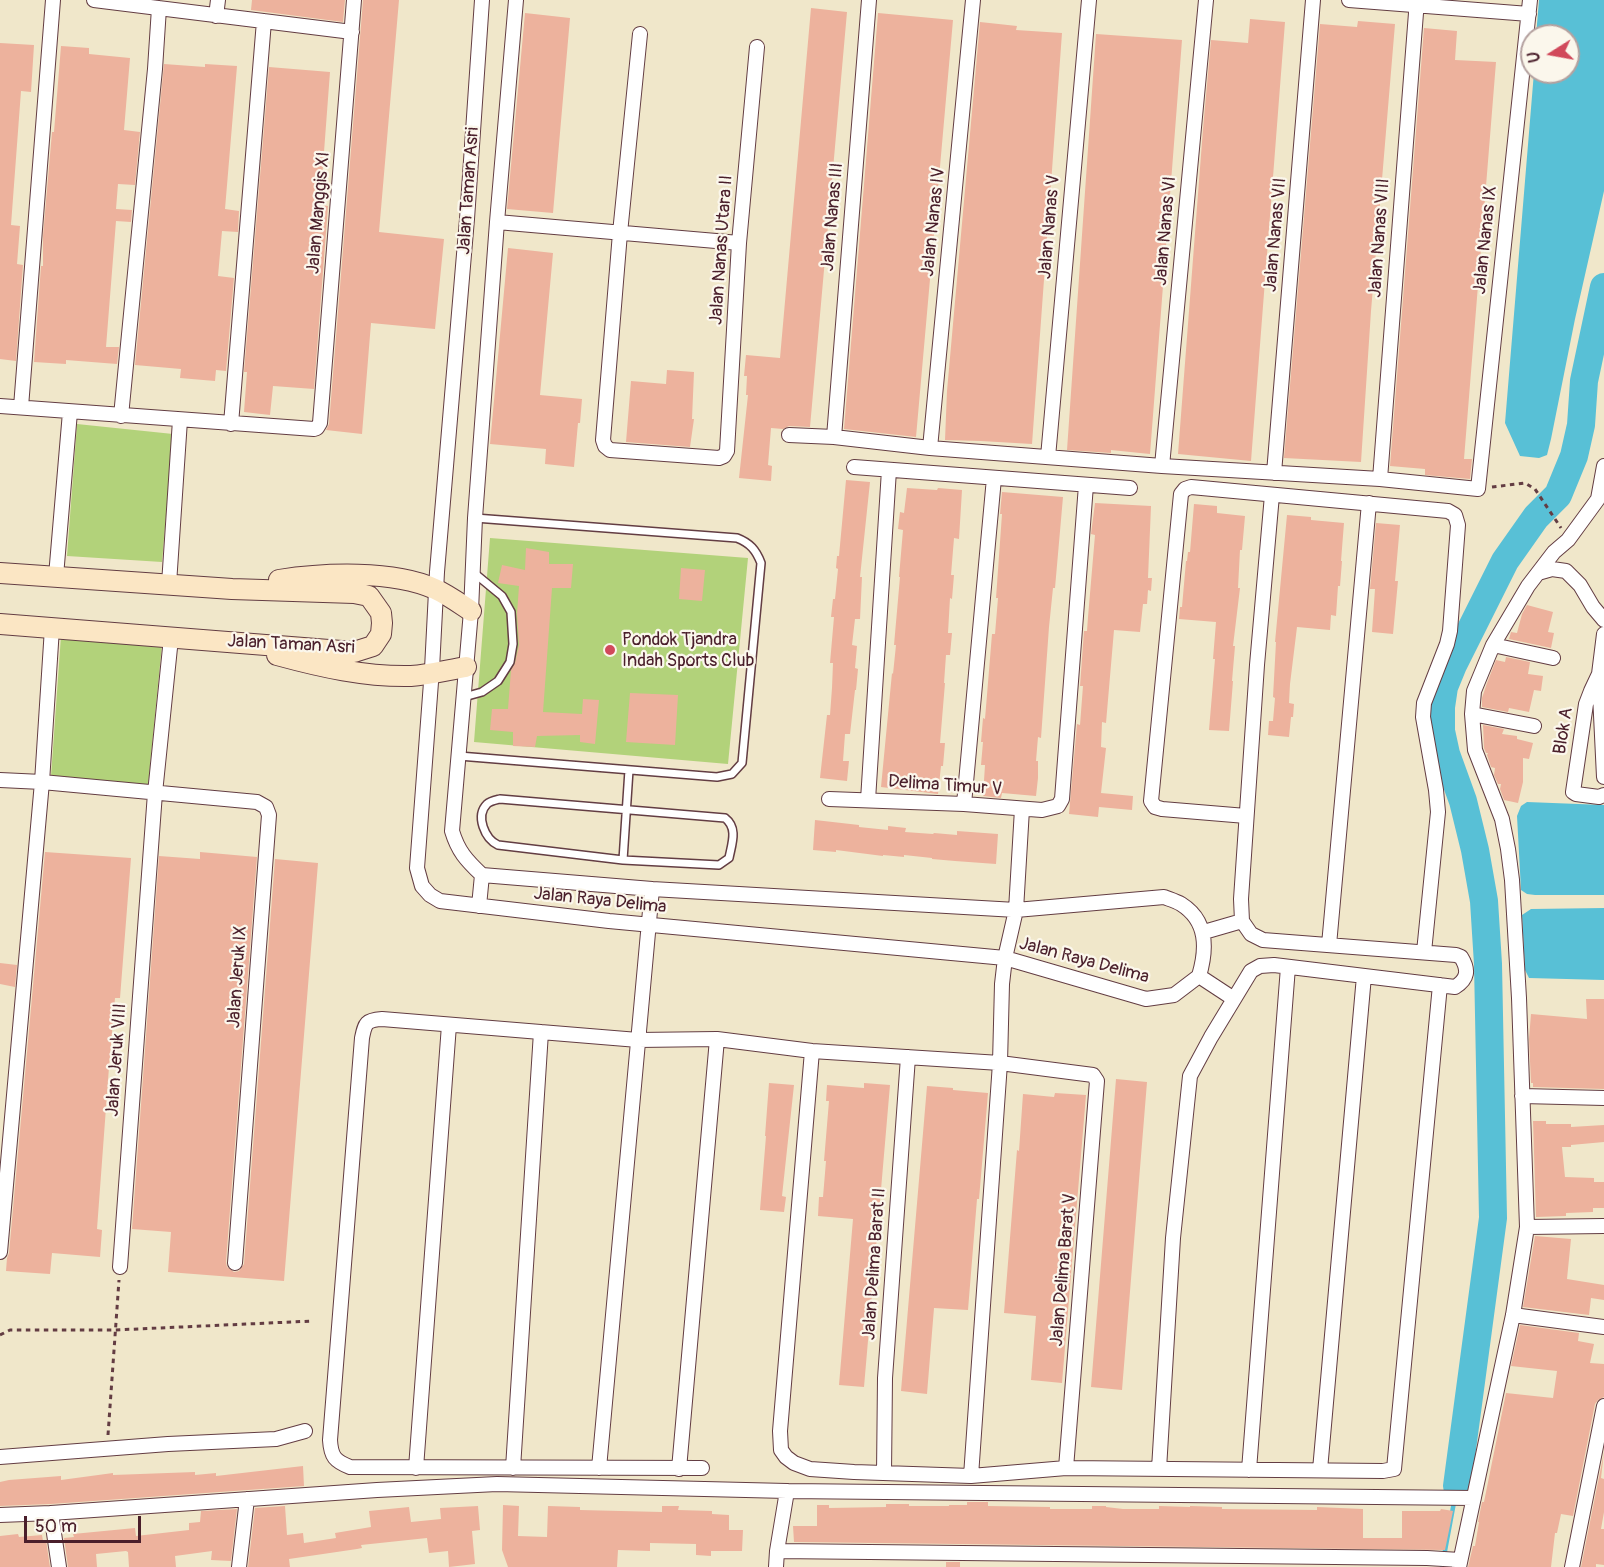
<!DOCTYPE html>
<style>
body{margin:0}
#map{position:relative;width:1604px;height:1567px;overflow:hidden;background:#f0e7ca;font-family:Pangolin,sans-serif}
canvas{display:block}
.north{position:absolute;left:1520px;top:24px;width:60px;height:60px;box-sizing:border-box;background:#fbf7ec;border:2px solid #b4a19f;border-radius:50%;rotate:259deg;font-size:16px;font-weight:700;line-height:24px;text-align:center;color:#4a1f2b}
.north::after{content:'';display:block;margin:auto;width:21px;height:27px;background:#d1495b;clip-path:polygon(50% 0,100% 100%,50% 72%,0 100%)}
.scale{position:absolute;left:24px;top:1516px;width:117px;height:27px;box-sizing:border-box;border:3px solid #4a1f2b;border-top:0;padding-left:8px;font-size:18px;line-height:21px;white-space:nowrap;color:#4a1f2b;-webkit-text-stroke:4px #fbf7ec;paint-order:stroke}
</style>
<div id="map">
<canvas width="1604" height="1567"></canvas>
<div class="north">U</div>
<div class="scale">50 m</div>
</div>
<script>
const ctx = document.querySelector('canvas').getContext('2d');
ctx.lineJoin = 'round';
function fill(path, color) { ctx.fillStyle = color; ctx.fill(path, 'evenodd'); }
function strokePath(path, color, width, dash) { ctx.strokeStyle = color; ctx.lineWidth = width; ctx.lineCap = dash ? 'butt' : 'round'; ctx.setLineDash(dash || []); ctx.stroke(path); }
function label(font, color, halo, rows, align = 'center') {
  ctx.font = font + ' Pangolin,sans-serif'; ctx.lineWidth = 4.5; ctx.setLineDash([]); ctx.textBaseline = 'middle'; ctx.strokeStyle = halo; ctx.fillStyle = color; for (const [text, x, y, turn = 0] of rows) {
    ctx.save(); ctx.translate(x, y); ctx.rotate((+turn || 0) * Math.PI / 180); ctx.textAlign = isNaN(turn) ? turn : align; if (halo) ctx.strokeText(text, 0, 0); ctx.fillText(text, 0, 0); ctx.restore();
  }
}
const green = new Path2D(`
 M77,424L173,434L162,562L67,556Z
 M490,538L748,558L728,764L474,742Z
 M61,636L162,645L148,786L51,776Z`);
const water = new Path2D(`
 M1539,0H1604V191L1575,319L1551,439L1547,455L1539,458L1520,456L1505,423L1534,72H1568V36H1536Z
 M1527,802L1604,805V895H1535L1527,894L1521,890L1517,816L1521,806Z
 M1604,908V980L1529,978L1525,970L1522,915L1531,909Z`);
const stream = new Path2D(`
 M1442,1567L1457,1486`);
const river = new Path2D(`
 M1457,1486L1493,1218L1488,964L1484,901L1475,850L1463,801L1446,754L1441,731V707L1444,687L1453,665L1505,561L1536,517L1558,495L1574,456L1581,425L1584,381L1604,287`);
const building = new Path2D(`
 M252,0H345L343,22L251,10Z
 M363,0H399L379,232L444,239L435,329L371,323L362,434L326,430L329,424Z
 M811,8L847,12L810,427L789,426L783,429L771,428L768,465L772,466L771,481L739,478L748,395H746L747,376H744L746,355L780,358Z
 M525,13L570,18L553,213L507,209Z
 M878,13L953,20L916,437L844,429Z
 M1250,19L1285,22L1251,461L1178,454L1203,129L1211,40L1248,43Z
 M1358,21L1395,24L1371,311L1361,462L1284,458L1320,24L1357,27Z
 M980,22L1017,26L1016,30L1062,33L1032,444L981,441L945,440L947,391Z
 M1424,28L1457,31L1455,60L1496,62L1464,459H1472L1470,479L1425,475V469L1390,466Z
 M1096,34L1182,40L1150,454L1111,450V453L1067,450Z
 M0,43L34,45L31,92L21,91L11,225L20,226L17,264L23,265L16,361L0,359Z
 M61,46L89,48V54L130,58L124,130L140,132L135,185L118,184L116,209L132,210L131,222L116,221L106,347H119L117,364L66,360V364L34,362L41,266H43V236L52,132H54Z
 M164,64L205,67V64L237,66L225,209L239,211L238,232L222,231L218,276L234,278L226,371L216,370L215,381L180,378L181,369L135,365Z
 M269,67L330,72L320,205L328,206L314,389L273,386L270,415L244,412L247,372H244Z
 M508,248L553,253L540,395L582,399L580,423H578L574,467L545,464L546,449L490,444Z
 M667,370L694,372L692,419H694L690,447L626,442L631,381L666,384Z
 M846,480L870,482L860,577H862L860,619H855L852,645L857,646L855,668L858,669L856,690H855L850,734H845L843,761H849L847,781L820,778L827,715H830L832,688L833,663H830L834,617H831L833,599H835L838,569L836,568L837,556H839Z
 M907,488L937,490L938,488L962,490L959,539L954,538L951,575H954L952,599L950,598L948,633H952L950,655H946L944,683H945L940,743H945L943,766H941L938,794L881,787L892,673L893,674L896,645H894L900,577H899L903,530L898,529L900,512L904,513Z
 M1002,492L1063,497L1055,588H1053L1049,627L1041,738L1038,737L1036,761H1038V778L1036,796L1002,793L1001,798L983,796L985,765H981L983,742H981L983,718L985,719L992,634H995L998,598H996L1002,514H1000Z
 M1095,503L1151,506L1148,578H1152L1151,591L1148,590L1147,604H1143L1140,632L1114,630L1106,723L1102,722L1101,747L1106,748L1101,793L1133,796L1132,810L1099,807L1098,817L1069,814L1077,724L1080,725L1083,686H1080L1084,631H1087L1088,617L1095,535L1091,534Z
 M1194,504L1217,506V513L1245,516L1242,550H1240L1238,588H1240L1233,646H1235L1232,681H1233L1229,731L1209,730L1215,659H1213L1216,622L1179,619L1180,607H1182L1186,561H1187L1188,552H1190Z
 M1287,515L1311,517V520L1344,523L1341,561H1342L1340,586H1338L1336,616L1331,615L1330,630L1297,627L1290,684L1289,703L1294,704L1293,717H1291L1289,737L1268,735L1269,721H1273L1275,698L1273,697L1276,642H1275Z
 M1376,523L1400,525L1395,581H1398L1393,634L1372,632L1375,589H1370Z
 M526,548L549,552V564H573L571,588H552L543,712L582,714L583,699L599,700L595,744L580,742V735L537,736L535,747L513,746V732L490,730L492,709H508L511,670L515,663L519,645L517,614L519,586L498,583L502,565L525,570Z
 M681,568L705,570L702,601L679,599Z
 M1527,605L1553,612L1548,632L1554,633L1551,648L1509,639L1511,632L1517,633L1522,614Z
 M1506,657L1530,662L1528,674L1543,676L1541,691L1534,690L1529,712L1509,708L1508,712L1482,707V698L1487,683L1496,660L1505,662Z
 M630,693L678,695L675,745L626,742Z
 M1483,725L1504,729L1502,734L1517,736V739L1533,743L1529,759L1523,758V782L1518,803L1504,800L1500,789L1501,784H1498L1494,775L1495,768L1491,767L1487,755L1488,753H1486L1484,748Z
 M815,820L859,825V827L888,830V826L906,828L905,832L933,834L934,833L957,835V831L998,834L996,864L955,861L932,859V858L904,855V857L883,855V856L836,850V852L813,850Z
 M45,852L131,858L120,998H115L109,1067L97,1229L102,1230L100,1257L52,1253L50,1274L6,1271L7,1258L9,1253Z
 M200,852L257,857L226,1262L227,1267L234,1272L239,1271L244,1264L275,859L318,863L284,1281L168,1272L171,1232L132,1229L159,856L200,859Z
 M0,963L17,965L15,987L0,984Z
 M1586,999H1604V1089L1533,1087V1083H1531L1529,1039L1531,1014L1587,1019Z
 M1116,1079L1147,1082L1122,1390L1091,1387Z
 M769,1083L794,1085L782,1196L786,1197L784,1212L760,1210L766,1136H765Z
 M864,1083L890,1085L864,1387L839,1385L853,1219L818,1216L819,1197H823L826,1161H824L829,1101H826L827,1085L864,1088Z
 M927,1086L953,1088V1090L988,1093L979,1199H977L968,1310L934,1308L927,1394L901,1391Z
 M1055,1093L1086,1095L1062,1383L1031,1380L1036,1316L1004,1313L1017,1150L1019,1151L1023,1094L1054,1097Z
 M1533,1121H1546V1124H1571V1127L1604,1125V1142L1571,1145V1147H1562L1565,1177L1594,1178V1182H1604V1208H1593V1212L1566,1213V1216L1536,1217Z
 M1535,1236L1571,1239L1567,1279L1604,1285V1300L1591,1298L1589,1315L1523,1307Z
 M1520,1325L1579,1333L1578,1341L1594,1344L1590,1363L1604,1364V1397L1598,1400L1595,1404L1573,1516L1561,1514L1557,1533H1555L1551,1567H1468L1473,1546H1475L1479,1522H1478L1482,1502H1484L1506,1393L1553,1398L1557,1371L1511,1366Z
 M1604,1452L1601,1478L1604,1479V1512L1601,1529H1604V1565L1596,1564V1567H1581Z
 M303,1466L304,1486L51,1504L0,1506V1482L9,1480L61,1476V1480L113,1473V1475L195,1472V1475L216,1473V1476Z
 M967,1502H988V1506L1050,1507V1509H1092V1506H1106V1507L1123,1509H1159V1506L1190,1507V1506L1222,1507V1509L1317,1510V1507L1363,1509V1538H1402V1511H1440L1441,1509L1453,1511L1445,1550L794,1542L793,1526H817V1505H829V1508L886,1507V1504H909V1506H949V1505H967Z
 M503,1505L519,1506L518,1536L547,1537L548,1506L580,1507V1510L662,1512V1506H679L678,1510L712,1511V1514L729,1515V1530H743L742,1551H711V1556L696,1555V1544L650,1543V1551L618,1550L617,1567H508L502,1550Z
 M285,1506L287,1535L303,1533L304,1543L336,1538L335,1533L371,1527L369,1511L409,1507L411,1522L441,1519L440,1508L478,1506L480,1530L472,1531L475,1564L449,1567L448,1551L429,1553L427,1538L361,1545L362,1548L357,1549L289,1559L290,1567H248L255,1508Z
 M237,1509L231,1561L211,1560L212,1551L175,1556L176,1567H129L128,1552L126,1551L96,1554L97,1567H68L64,1538L74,1537L73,1534L135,1528L136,1536L189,1530V1523L200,1522L201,1511Z
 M18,1534L19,1537L42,1535L43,1541L46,1540L50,1567H0V1536Z
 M946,1562H960V1567H946Z`);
const path = new Path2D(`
 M1492,487L1525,483L1535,489L1561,528
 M0,1335L10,1330H115L313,1321
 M108,1435L119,1280`);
const service = new Path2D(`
 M464,697L482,692L498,681L510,662L513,644L511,612L502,596L473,572
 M459,756L717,777L732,774L742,763L761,563C756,550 750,543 737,538L475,518
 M500,799L725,818C738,828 732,843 729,858L719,865L623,860L498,845C485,839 475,816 487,804C490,801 496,800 500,799Z
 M623,860L629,770`);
const minor = new Path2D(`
 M94,0L352,32
 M482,0L467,219L437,572L432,669L417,868L422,886L430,895L440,901L609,921L1005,958L1146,999L1174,995L1199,976C1207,949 1208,921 1181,904C1176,901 1169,899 1164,897L1016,910L652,889L482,875C466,860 458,851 452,831L471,611L475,518L497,222L516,0
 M1349,0L1529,14
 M216,16L218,0
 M640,34L620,233L603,440L605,446L610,450L719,458L724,456L727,451L739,243L757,47
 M497,222L739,243
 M0,406L314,429L317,428L320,423L354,0
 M21,407L53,0
 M121,416L155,69L159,8
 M231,424L264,21
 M789,435L834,437L930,448L1162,466L1380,479L1478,489L1530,0
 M834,437L869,0
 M930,448L973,0
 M1048,457L1089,0
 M1162,466L1206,0
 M854,467L1130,488
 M1274,473L1313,0
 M1380,479L1417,0
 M1538,573L1552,569L1566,571L1580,585L1593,607L1604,620
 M56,576L70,412
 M169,584L180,420
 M1604,634L1599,674L1604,777
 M1493,645L1553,658
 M1599,674L1591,691L1586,704L1573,792L1576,794L1599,797L1604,795
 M1472,714L1534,726
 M0,780L42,782L257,802L266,807L269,815L235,1263
 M829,799L964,804L1042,810L1058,806L1062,799L1086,485
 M868,800L889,470
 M964,804L994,478
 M1246,816L1162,809L1155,807L1151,801L1181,494L1185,489L1191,487L1448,511L1455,515L1458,525L1450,631L1447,644L1424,703L1423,717L1436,790L1438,812L1424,952
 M479,906L482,875
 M1204,932L1242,921
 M1329,945L1369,503
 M1199,976L1234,999
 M812,1051L780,1431L781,1450L786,1457L794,1463L810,1469L854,1472L971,1476L1066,1468L1383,1471L1394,1469L1440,985
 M1522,1096L1604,1098
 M1527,1227L1604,1226
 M0,1252L42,782L52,628
 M120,1267L155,793L171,638
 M1513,1315L1604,1327
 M0,1457L168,1444L276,1439L305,1431
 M416,1468L449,1025
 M513,1468L541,1032
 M599,1468L652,889
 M702,1468L350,1467C335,1461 331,1457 330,1440L362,1038C365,1023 366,1020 382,1019L638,1040L717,1039L812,1051L1000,1063L1093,1075L1097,1081L1066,1468
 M679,1469L717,1039
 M1159,1469L1173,1238L1190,1076L1211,1037L1251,971L1260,966L1274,965L1455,987C1468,979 1469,970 1461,957L1456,955L1263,940L1251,934L1242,921L1241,899L1257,665L1272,495
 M1249,1470L1288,967
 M1320,1470L1364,976
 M884,1473L885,1378L908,1057
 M971,1476L1000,1063L1002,984L1005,958L1016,910L1022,809
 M51,1513L59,1567
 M0,1515L51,1513L377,1490L497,1484L787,1491L1474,1498
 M777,1551L787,1491
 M239,1567L247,1499
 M776,1567L777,1551L1427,1558L1460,1560
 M1459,1567L1513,1315L1527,1227L1519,998L1512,880L1508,849L1502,819L1475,750L1472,714L1474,691L1493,645L1528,586L1554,552L1568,540L1598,499L1604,466
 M1572,1567L1604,1406`);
const secondary = new Path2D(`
 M0,573L232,589L354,593L369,596L381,613L382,623L381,634L373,646L354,652L0,624
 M279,580C324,573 393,570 435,589C448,595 459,603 471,611
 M277,655C321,667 365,677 411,676C429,675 448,670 466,667`);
const markers = [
 [610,650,6,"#d1495b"]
];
const streetNames = [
 ["Jalan Taman Asri",469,191,-86],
 ["Jalan Manggis XI",319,213,-85],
 ["Jalan Nanas III",833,217,-85],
 ["Jalan Nanas IV",934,222,-84],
 ["Jalan Nanas V",1050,227,-85],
 ["Jalan Nanas VI",1166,231,-85],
 ["Jalan Nanas VII",1276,235,-85],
 ["Jalan Nanas VIII",1380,238,-86],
 ["Jalan Nanas IX",1486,240,-84],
 ["Jalan Nanas Utara II",722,250,-86],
 ["Jalan Taman Asri",291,645,3],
 ["Blok A",1564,731,-81],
 ["Delima Timur V",945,786,4],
 ["Jalan Raya Delima",600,901,6],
 ["Jalan Raya Delima",1084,961,15],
 ["Jalan Jeruk IX",238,977,-86],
 ["Jalan Jeruk VIII",117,1060,-86],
 ["Jalan Delima Barat II",875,1264,-86],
 ["Jalan Delima Barat V",1064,1270,-85]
];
const poiNames = [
 ["Pondok Tjandra",622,640],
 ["Indah Sports Club",622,661]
];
fill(green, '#b2d27a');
fill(water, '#58c0d6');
strokePath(stream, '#58c0d6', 4.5);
strokePath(river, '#58c0d6', 28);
fill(building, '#edb29d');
strokePath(service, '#633d43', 10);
strokePath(minor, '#633d43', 16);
strokePath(secondary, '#633d43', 22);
strokePath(path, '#633d43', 3, [4.5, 4.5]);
strokePath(service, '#fff', 7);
strokePath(minor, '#fff', 14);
strokePath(secondary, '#fbe6c4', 20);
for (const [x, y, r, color] of markers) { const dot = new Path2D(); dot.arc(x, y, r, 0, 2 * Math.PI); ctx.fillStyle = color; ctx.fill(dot); strokePath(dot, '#fbf7ec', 2); }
label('18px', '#4a1f2b', '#fbf7ec', streetNames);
label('18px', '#4a1f2b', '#fbf7ec', poiNames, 'left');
</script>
